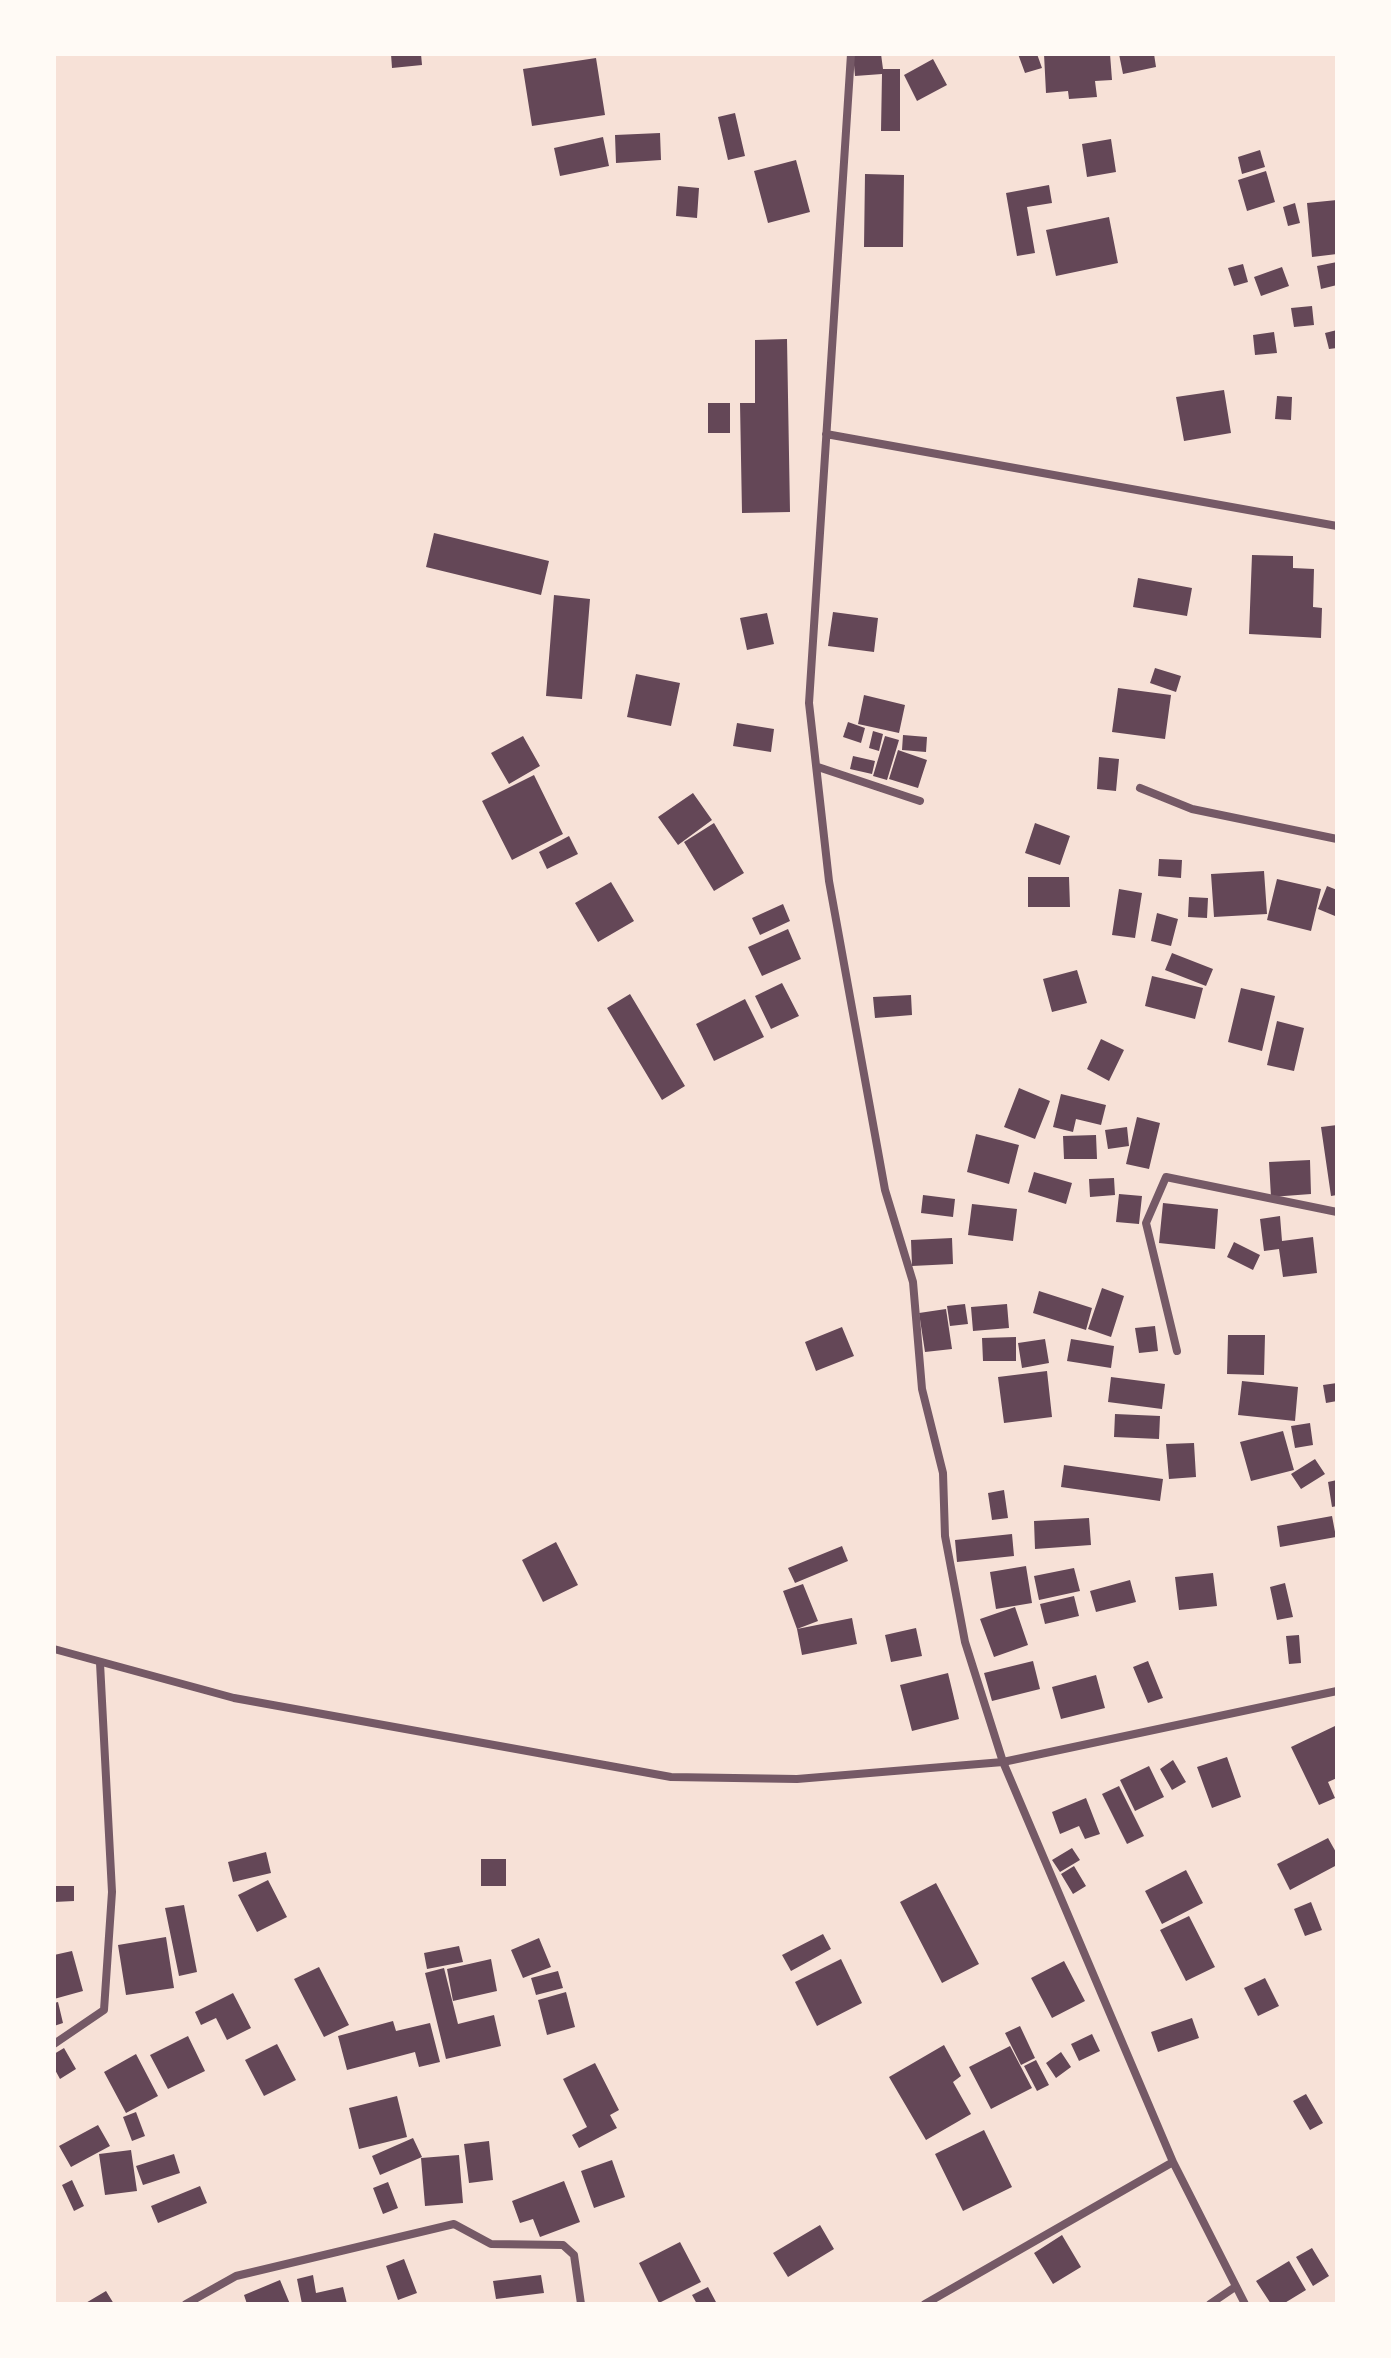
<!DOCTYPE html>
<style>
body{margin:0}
#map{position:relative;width:1391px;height:2358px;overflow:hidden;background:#f7e1d7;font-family:"IBM Plex Sans",sans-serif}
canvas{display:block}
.frame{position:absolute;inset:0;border:56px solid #fffaf5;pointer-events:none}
</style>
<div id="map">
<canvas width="1391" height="2358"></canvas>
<div class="frame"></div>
</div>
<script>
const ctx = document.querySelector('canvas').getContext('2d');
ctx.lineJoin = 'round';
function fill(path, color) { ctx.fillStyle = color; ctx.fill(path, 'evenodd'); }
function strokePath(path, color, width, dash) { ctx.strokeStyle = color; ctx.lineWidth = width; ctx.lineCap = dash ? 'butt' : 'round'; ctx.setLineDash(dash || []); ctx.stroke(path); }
const building = new Path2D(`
 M391,54H421L422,65L392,68Z
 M853,54H881L883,69H900V131H881L882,74L855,76Z
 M1018,54H1037L1042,68L1025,73Z
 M1044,54H1110L1112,80L1095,81L1097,97L1069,99L1068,91L1046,93Z
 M1119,54H1154L1156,67L1123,74Z
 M596,58L605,115L532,126L523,69Z
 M933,59L947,85L917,101L904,75Z
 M735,113L745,156L728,160L718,117Z
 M660,133L661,160L616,163L615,135Z
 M603,137L609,166L560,176L554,148Z
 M1111,139L1116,172L1087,177L1082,144Z
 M1260,150L1265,167L1242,174L1238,157Z
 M796,160L810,212L768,223L754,171Z
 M1266,171L1275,202L1247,211L1238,180Z
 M865,174L904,175L903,247H864Z
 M1049,185L1052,203L1027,207L1035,253L1017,256L1006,193Z
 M678,186L699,188L697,218L676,216Z
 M1337,200V254L1312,257L1307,203Z
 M1295,203L1300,223L1288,226L1283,207Z
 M1109,217L1118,263L1056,276L1046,230Z
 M1337,262V285L1321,289L1317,266Z
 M1243,264L1248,282L1234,286L1228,268Z
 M1282,267L1289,286L1261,296L1254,277Z
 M1312,306L1314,325L1294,327L1291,308Z
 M1337,330V348L1329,349L1325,333Z
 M1274,332L1277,353L1255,355L1253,335Z
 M787,339L790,512L742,513L740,403H755V340Z
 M1224,390L1231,433L1184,441L1176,397Z
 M1277,396L1292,397L1291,420L1275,419Z
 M708,403H730V433H708Z
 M434,533L549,561L541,595L426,567Z
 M1252,555L1293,556V568L1314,569L1313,607L1322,608L1321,638L1249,634Z
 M1138,578L1192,588L1187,616L1133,607Z
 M554,595L590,599L582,699L546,696Z
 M833,612L878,618L874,652L828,646Z
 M767,613L774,644L747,650L740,618Z
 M1155,668L1181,676L1176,692L1150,683Z
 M636,674L680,683L671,726L627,717Z
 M1118,688L1171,695L1165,739L1112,732Z
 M864,695L905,705L899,733L858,724Z
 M848,722L865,728L861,743L843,737Z
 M737,723L774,729L771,752L733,746Z
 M873,731L883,734L879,751L869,748Z
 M903,735L927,737L926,752L902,750Z
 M523,736L540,766L509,784L491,753Z
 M885,736L899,740L887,780L873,776Z
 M898,750L927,760L918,788L889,779Z
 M853,756L875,761L872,774L850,769Z
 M1099,757L1119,759L1116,791L1097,789Z
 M534,775L563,834L512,860L482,801Z
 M693,793L712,820L678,845L658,817Z
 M714,823L744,873L714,891L684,842Z
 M1035,823L1070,836L1060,865L1025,853Z
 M569,836L578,854L547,869L539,852Z
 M1159,859L1182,860L1181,878L1158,876Z
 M1264,871L1267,914L1214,917L1211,874Z
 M1028,877H1069L1070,907H1028Z
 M1277,879L1321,889L1311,931L1267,920Z
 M611,882L634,921L598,942L575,903Z
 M1327,886L1337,890L1335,916L1318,909Z
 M1119,889L1142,893L1135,938L1112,935Z
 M1189,897L1208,898L1207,918L1188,917Z
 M783,904L790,921L760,935L752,918Z
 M1157,913L1178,919L1171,946L1151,941Z
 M788,929L801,959L762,976L748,947Z
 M1172,953L1213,969L1206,986L1165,970Z
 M1077,970L1087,1003L1052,1012L1043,979Z
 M1152,976L1203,988L1195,1019L1145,1006Z
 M782,983L799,1016L771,1029L755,996Z
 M1241,988L1275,996L1262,1051L1228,1042Z
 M630,994L685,1086L662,1100L607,1008Z
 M911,995L912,1015L875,1018L873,997Z
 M745,999L764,1037L714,1061L696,1024Z
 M1277,1021L1304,1028L1294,1071L1267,1065Z
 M1101,1039L1124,1050L1109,1081L1087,1069Z
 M1019,1088L1050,1101L1035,1139L1004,1127Z
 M1061,1094L1106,1105L1101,1125L1076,1119L1073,1132L1053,1127Z
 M1137,1117L1160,1123L1149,1169L1126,1164Z
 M1337,1125V1195L1331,1196L1321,1127Z
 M1127,1127L1129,1146L1108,1149L1105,1130Z
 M976,1134L1019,1145L1009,1184L967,1172Z
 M1096,1135L1097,1159H1064L1063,1136Z
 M1310,1160L1311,1194L1271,1197L1269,1162Z
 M1034,1172L1072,1183L1066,1204L1028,1192Z
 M1114,1178L1115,1195L1090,1197L1089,1179Z
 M1119,1194L1142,1196L1139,1224L1116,1222Z
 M923,1195L955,1199L953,1217L921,1213Z
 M1163,1203L1218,1209L1215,1249L1159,1243Z
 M972,1204L1017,1209L1013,1241L968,1235Z
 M1280,1216L1282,1241L1313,1237L1317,1273L1283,1277L1279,1249L1264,1251L1260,1219Z
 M952,1238L953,1264L912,1266L911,1240Z
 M1234,1242L1260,1255L1253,1270L1227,1257Z
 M1102,1288L1124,1296L1111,1337L1088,1329Z
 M1039,1291L1092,1308L1086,1330L1033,1313Z
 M965,1304L968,1324L950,1326L947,1306Z
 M1007,1304L1009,1328L973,1331L971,1307Z
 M946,1309L952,1349L925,1352L919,1313Z
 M1155,1326L1158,1351L1139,1353L1135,1328Z
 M842,1327L854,1356L816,1371L805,1342Z
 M1228,1335H1265L1264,1375L1227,1374Z
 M1016,1337V1361H983L982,1338Z
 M1045,1339L1049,1363L1022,1368L1018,1343Z
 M1071,1339L1114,1346L1111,1368L1067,1361Z
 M1047,1371L1052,1417L1004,1423L998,1377Z
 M1111,1377L1165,1384L1162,1409L1108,1402Z
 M1242,1381L1298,1387L1295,1421L1238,1415Z
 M1337,1383V1401L1326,1403L1323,1385Z
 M1115,1414L1160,1416L1159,1439L1114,1437Z
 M1310,1423L1313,1445L1295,1448L1291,1426Z
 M1283,1431L1294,1470L1251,1481L1240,1442Z
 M1194,1443L1196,1477L1169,1479L1166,1444Z
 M1315,1459L1325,1474L1301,1489L1291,1474Z
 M1064,1465L1163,1479L1160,1501L1061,1487Z
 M1337,1480V1506L1332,1507L1328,1482Z
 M1004,1490L1008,1518L992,1520L988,1493Z
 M1332,1516L1336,1537L1280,1547L1277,1526Z
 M1089,1518L1091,1545L1035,1549L1034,1521Z
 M1012,1534L1014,1556L957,1562L955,1540Z
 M556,1542L578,1585L543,1602L522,1560Z
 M842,1546L848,1561L795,1583L788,1568Z
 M1026,1566L1032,1603L996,1609L990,1572Z
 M1074,1568L1080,1591L1039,1600L1034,1576Z
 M1213,1573L1217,1606L1179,1610L1175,1577Z
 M1130,1580L1136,1602L1096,1612L1090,1591Z
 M1285,1583L1293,1617L1277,1620L1270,1587Z
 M803,1584L818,1621L797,1629L783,1591Z
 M1074,1596L1079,1616L1045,1624L1040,1604Z
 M1015,1607L1028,1645L994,1657L980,1619Z
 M852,1618L857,1644L802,1655L797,1629Z
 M916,1628L922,1656L891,1662L885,1635Z
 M1299,1635L1301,1663L1289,1664L1286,1636Z
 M1033,1661L1040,1689L992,1701L984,1673Z
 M1148,1661L1163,1698L1148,1703L1133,1667Z
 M948,1673L959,1719L912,1731L900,1685Z
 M1096,1675L1105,1708L1061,1719L1052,1687Z
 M1335,1726L1337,1778L1328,1782L1335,1798L1319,1805L1291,1747Z
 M1227,1757L1241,1797L1212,1808L1197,1767Z
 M1173,1760L1186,1782L1172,1790L1160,1769Z
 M1149,1766L1164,1797L1135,1811L1120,1780Z
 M1119,1786L1144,1836L1127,1844L1102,1794Z
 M1086,1798L1100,1834L1085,1839L1079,1826L1060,1834L1052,1812Z
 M1328,1838L1337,1854V1865L1290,1890L1277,1864Z
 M1072,1848L1080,1860L1060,1872L1052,1860Z
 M266,1852L271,1873L233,1882L228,1862Z
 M481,1859H506V1886H481Z
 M1074,1866L1086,1886L1073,1894L1061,1874Z
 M1186,1870L1203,1903L1162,1924L1145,1891Z
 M268,1880L287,1917L257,1932L238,1895Z
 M936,1883L979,1964L942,1983L900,1902Z
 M54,1886H74V1901L54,1902Z
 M1311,1902L1322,1930L1305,1936L1294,1909Z
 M184,1905L197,1972L179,1976L165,1908Z
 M1189,1916L1215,1967L1186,1981L1160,1930Z
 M823,1934L831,1949L791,1971L782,1955Z
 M166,1937L174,1988L126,1995L118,1945Z
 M539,1938L551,1967L523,1978L511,1950Z
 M459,1946L463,1962L427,1969L424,1953Z
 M72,1951L83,1991L54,1999V1955Z
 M491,1959L497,1991L453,2001L447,1969Z
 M841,1959L862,2003L817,2026L795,1982Z
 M1064,1961L1085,2001L1052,2018L1031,1978Z
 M319,1967L349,2025L324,2037L294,1979Z
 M444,1968L458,2024L494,2015L501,2046L446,2059L425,1973Z
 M558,1971L563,1988L536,1995L531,1978Z
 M1265,1978L1279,2006L1258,2016L1244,1988Z
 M566,1992L575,2027L547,2035L538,2000Z
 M233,1993L251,2028L227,2040L216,2018L201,2025L195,2012Z
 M58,2002L63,2023L54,2026V2003Z
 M1192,2018L1199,2038L1158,2052L1151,2032Z
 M393,2021L396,2031L430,2023L440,2062L419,2067L415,2052L347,2070L338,2036Z
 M1020,2026L1035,2058L1021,2065L1005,2033Z
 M1092,2034L1100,2051L1079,2061L1071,2044Z
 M188,2036L205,2071L168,2089L150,2055Z
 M277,2044L296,2080L264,2096L245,2060Z
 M944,2045L961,2076L953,2082L971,2114L926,2140L889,2077Z
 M1010,2046L1032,2088L991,2109L969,2067Z
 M64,2048L76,2069L60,2079L54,2068V2054Z
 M1061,2052L1071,2067L1056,2078L1046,2063Z
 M136,2054L158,2096L126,2113L104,2072Z
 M1036,2060L1049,2085L1037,2091L1024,2066Z
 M595,2063L619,2110L610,2115L617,2128L579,2148L572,2135L587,2127L563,2079Z
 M1306,2094L1323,2123L1310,2130L1293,2101Z
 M397,2096L407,2137L359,2149L349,2108Z
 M136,2112L145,2136L132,2141L123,2117Z
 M98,2125L110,2146L71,2167L59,2146Z
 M984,2130L1012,2187L963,2211L935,2154Z
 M413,2138L422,2157L380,2175L372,2156Z
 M489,2141L493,2180L469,2183L464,2144Z
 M131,2150L137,2191L105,2195L99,2154Z
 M174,2154L180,2173L143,2185L136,2166Z
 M459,2155L463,2203L425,2206L421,2158Z
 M612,2160L625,2197L594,2208L581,2171Z
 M72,2180L84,2206L74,2211L62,2185Z
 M564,2181L580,2222L540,2237L533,2219L520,2223L512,2201Z
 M388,2182L398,2208L383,2214L373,2188Z
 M200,2186L207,2203L158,2223L151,2206Z
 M820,2225L834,2249L788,2277L773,2253Z
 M1062,2235L1081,2267L1053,2284L1034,2253Z
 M680,2242L701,2282L659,2303L639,2263Z
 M1312,2248L1329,2276L1313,2286L1296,2257Z
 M404,2259L417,2293L398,2300L386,2266Z
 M1289,2261L1306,2290L1283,2304H1271L1256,2281Z
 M313,2275L316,2293L343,2287L347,2304H302L297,2279Z
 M541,2275L544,2293L496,2299L493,2281Z
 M280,2280L290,2304H247L244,2295Z
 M708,2287L717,2304H697L692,2295Z
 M106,2291L114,2304H84Z`);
const minor = new Path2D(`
 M851,54L809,703L829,881L885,1190L913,1282L922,1389L943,1473L945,1536L965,1642L1003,1762L1173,2162L1245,2304
 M826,434L1337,526
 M818,767L920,801
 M1140,788L1192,809L1337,839
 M1177,1351L1146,1223L1166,1177L1337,1212
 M54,1649L234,1698L671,1777L797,1779L1003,1762L1337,1691
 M54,2044L104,2010L112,1892L100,1663
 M186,2304L236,2276L454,2224L491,2244L563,2245L574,2255L581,2304
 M925,2304L1173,2162
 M1210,2304L1235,2287`);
fill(building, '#644757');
strokePath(minor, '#755966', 8);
</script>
